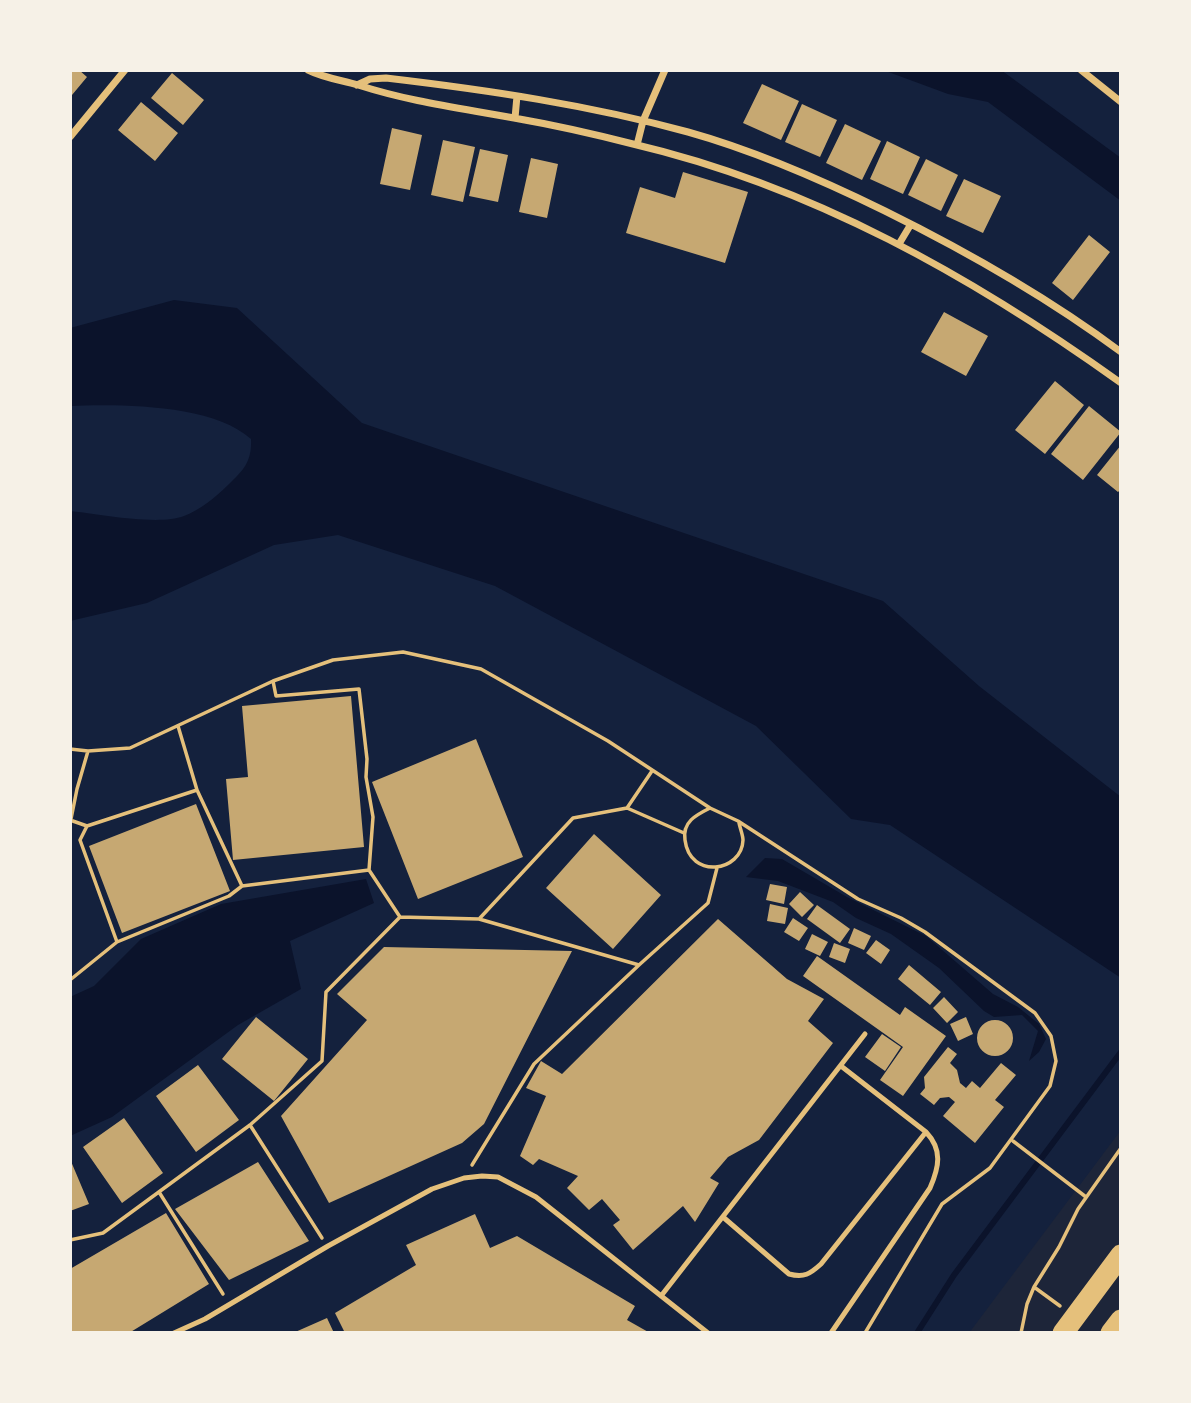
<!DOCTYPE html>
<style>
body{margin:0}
#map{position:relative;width:1191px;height:1403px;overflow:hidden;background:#14213d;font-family:"Work Sans",sans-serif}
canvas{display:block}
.frame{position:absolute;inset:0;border:72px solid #f6f1e7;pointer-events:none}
</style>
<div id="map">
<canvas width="1191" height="1403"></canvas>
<div class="frame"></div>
</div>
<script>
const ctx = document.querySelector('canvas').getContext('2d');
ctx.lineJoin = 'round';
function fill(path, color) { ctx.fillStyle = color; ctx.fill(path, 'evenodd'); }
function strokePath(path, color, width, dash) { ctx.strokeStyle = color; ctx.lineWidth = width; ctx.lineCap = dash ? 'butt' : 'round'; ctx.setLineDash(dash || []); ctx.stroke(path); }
const green = new Path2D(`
 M1121,1130V1333H969Z`);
const water = new Path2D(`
 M883,70H1001L1121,158V201L988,102L948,94Z
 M174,300L237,308L362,423L883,601L979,686L1121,797V978L890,825L851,819L756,726L495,586L338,535L274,545L147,603L70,621V511C99,514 158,526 184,516C200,510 216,497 228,485C244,470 252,461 251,439C212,404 120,404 70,406V328Z
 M765,858L782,859L847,897L926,936L993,994L1018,1007L1039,1024L1046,1039L1039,1052L1029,1061L1038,1031L1022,1015L994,1017L984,1011L939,968L891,934L856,918L833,902L778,881L746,877Z
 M366,879L374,903L290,941L301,989L238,1025L112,1117L70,1136V997L94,986L141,939L221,904Z`);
const stream = new Path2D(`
 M917,1333L954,1275L1121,1052`);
const building = new Path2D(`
 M70,70H79L87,77L72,95Z
 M172,73L204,100L183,125L151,98Z
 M762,84L799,101L781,140L743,123Z
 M141,102L178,133L155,161L118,130Z
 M802,104L837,120L820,157L785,142Z
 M845,124L881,141L862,180L826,163Z
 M392,128L422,135L410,190L380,184Z
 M443,140L475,147L463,202L431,195Z
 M887,141L920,157L903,194L870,179Z
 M480,149L508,155L498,202L469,196Z
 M531,158L558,164L547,218L519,212Z
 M926,159L958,175L941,211L908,195Z
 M683,172L748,192L725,263L626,233L640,187L675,198Z
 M964,179L1001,196L983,233L946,216Z
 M1089,235L1110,252L1073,300L1052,283Z
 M944,312L988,336L966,376L921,352Z
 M1055,381L1084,405L1045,454L1015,430Z
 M1089,406L1121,432L1083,480L1051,454Z
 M1121,445V489L1118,492L1097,475Z
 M351,696L364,847L233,860L226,779L248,777L242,706Z
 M476,739L523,857L418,899L372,782Z
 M196,804L230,891L122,933L89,846Z
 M594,834L661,895L613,949L546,888Z
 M770,884L787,887L784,904L766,900Z
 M800,892L814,905L802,917L789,904Z
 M770,904L788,908L785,924L767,921Z
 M817,905L850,929L840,943L807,919Z
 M793,918L808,928L799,941L784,932Z
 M718,919L787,979L824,999L808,1021L833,1043L759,1140L728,1157L710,1178L719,1183L695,1222L683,1206L633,1250L613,1225L620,1220L602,1199L589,1210L567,1188L578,1176L539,1159L533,1165L520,1156L546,1096L526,1088L541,1061L562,1074Z
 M854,928L871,936L864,950L848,943Z
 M812,934L828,942L820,956L805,949Z
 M876,940L890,950L881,964L866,953Z
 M834,943L850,949L845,963L829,957Z
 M384,947L572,951L484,1124L462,1143L329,1203L281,1116L367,1020L337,994Z
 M817,956L900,1015L905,1007L946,1036L903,1096L880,1080L903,1047L803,976Z
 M909,965L941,992L930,1005L898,979Z
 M944,997L958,1012L947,1023L933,1008Z
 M256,1017L308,1059L274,1101L222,1059Z
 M966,1017L973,1034L958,1041L950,1024Z
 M977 1038a18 18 0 1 1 36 0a18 18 0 1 1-36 0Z
 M882,1034L901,1047L885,1071L865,1057Z
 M948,1047L957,1054L950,1063L957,1070L960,1083L966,1088L972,1081L980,1088L1001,1063L1016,1075L995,1100L1004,1107L975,1143L943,1116L955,1102L949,1097L940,1098L934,1105L920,1094L925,1088L924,1077Z
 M198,1065L239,1120L196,1152L156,1096Z
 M124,1118L163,1173L122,1203L83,1147Z
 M70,1159L89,1204L70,1211Z
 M258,1162L309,1241L229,1280L175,1209Z
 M166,1213L209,1284L129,1333H70V1269Z
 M475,1214L490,1248L517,1236L635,1306L627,1320L650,1333H345L335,1313L416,1265L406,1245Z
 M327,1318L334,1333H293Z`);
const path = new Path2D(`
 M273,681L276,696L359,689L367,759L366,777L373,817L369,870
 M178,726L197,790L242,886
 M70,749L88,751L130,748L273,681L333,660L403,652L481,669L608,741L710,808L738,821L858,899L901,918L925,932L1035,1013L1051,1036L1056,1061L1050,1086L990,1168L942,1204L865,1333
 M627,808L652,771
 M710,808C696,815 682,822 685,840C690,880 742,872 743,840C743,835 740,828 739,823
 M71,819L77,789L88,751
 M70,820L87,826L197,790
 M480,918L573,818L627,808L684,833
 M117,942L229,896L242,886L369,870L400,917L479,919L639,965L534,1064L472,1165
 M639,965L708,903L717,868
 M70,980L117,942L80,840L87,826
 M250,1125L322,1238
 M1013,1141L1086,1197
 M159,1192L223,1294
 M70,1240L103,1233L250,1125L322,1061L326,992L400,917
 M1034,1287L1060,1306
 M1021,1333L1027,1304L1034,1287L1059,1247L1078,1209L1121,1148`);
const service = new Path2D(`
 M723,1217L789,1274C804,1278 810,1274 821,1264L926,1132L841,1066
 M661,1296L865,1034
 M174,1333L205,1319L328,1246L432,1189L464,1178L482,1176L498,1177L536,1197L708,1333
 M831,1333L930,1188C939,1167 943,1150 926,1132`);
const minor = new Path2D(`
 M308,70C324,78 341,80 358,85C411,102 460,108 514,118C554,125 594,134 633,144C812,186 973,277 1121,383
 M1081,70L1121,102
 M357,85L370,79L386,78C488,90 589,105 688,132C756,151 822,180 885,211C968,252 1047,297 1121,352
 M515,118L517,96
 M70,137L125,70
 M637,145L643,121L665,70
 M899,244L911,224`);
const motorway = new Path2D(`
 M1063,1333L1121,1255
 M1111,1333L1121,1320`);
fill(green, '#1d2539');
fill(water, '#0b132b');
strokePath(stream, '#0b132b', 6);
fill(building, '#c6a872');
strokePath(path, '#e5c07b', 3.5);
strokePath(service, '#e5c07b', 5);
strokePath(minor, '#e5c07b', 7);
strokePath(motorway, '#e5c07b', 21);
</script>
